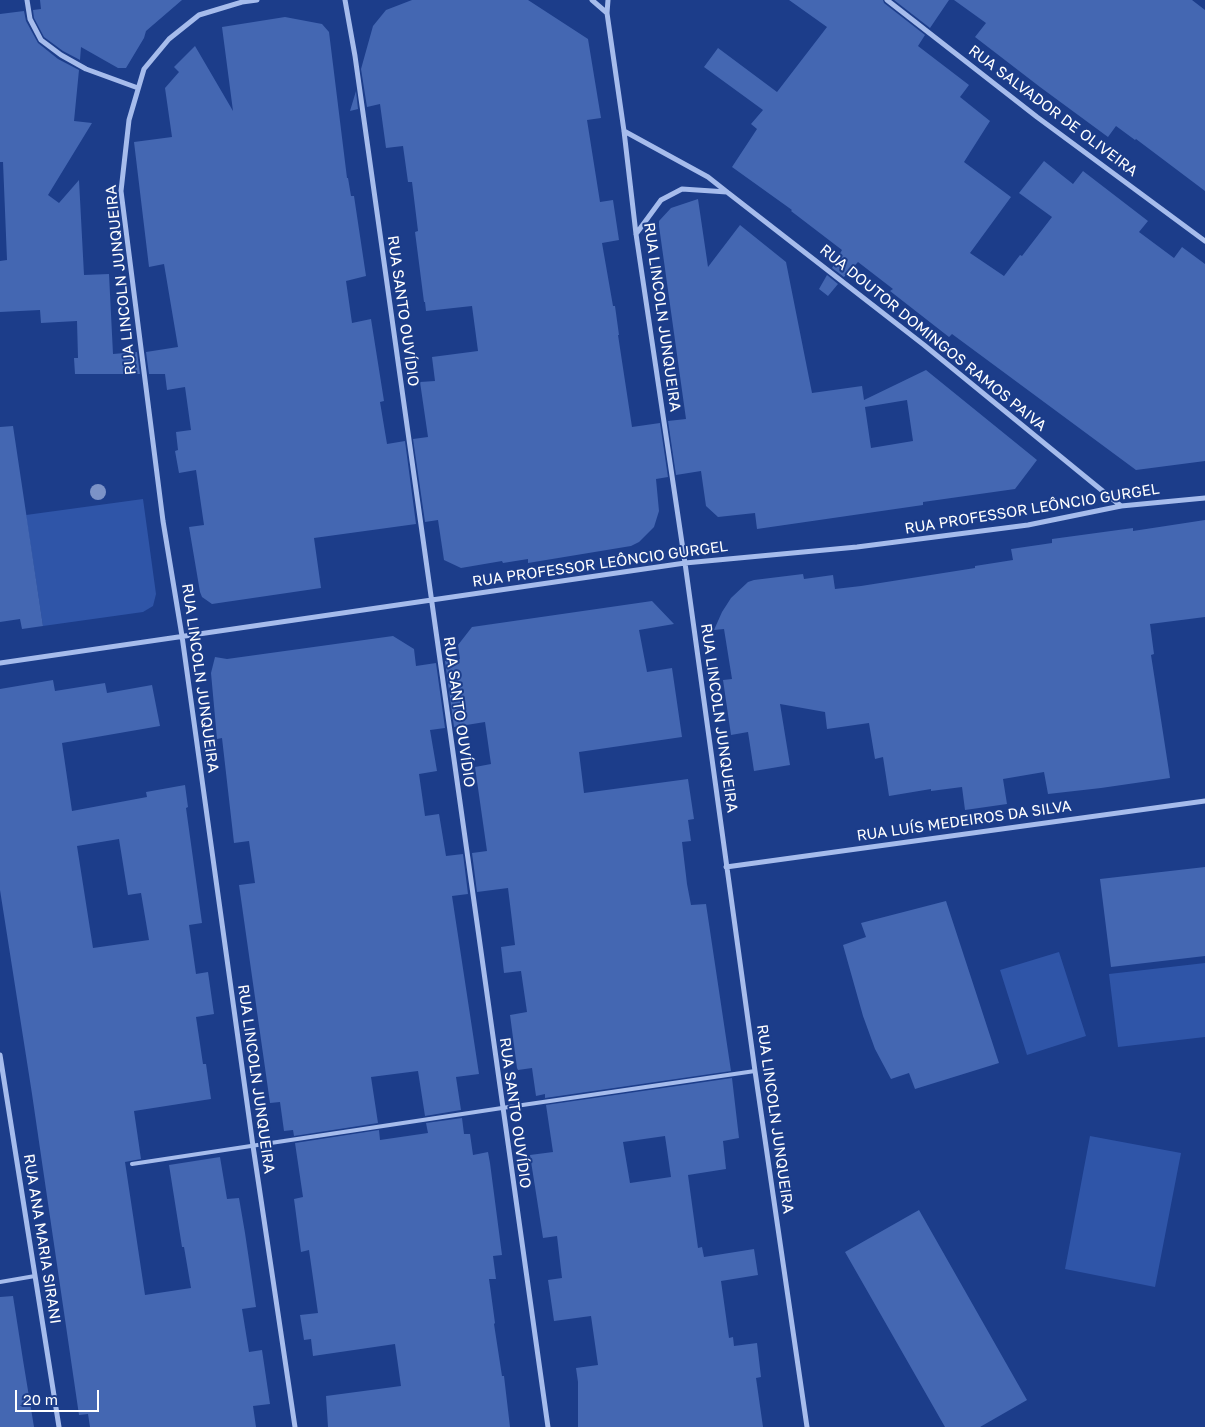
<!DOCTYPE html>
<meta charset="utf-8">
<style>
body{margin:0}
#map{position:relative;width:1205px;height:1427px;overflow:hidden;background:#1c3d8a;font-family:"Golos Text",sans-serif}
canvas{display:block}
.scale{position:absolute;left:15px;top:1390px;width:84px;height:22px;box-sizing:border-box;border:2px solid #fff;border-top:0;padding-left:6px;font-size:15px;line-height:18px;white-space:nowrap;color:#fff;-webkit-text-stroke:4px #1c3d8a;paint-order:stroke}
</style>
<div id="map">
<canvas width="1205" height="1427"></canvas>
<div class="scale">20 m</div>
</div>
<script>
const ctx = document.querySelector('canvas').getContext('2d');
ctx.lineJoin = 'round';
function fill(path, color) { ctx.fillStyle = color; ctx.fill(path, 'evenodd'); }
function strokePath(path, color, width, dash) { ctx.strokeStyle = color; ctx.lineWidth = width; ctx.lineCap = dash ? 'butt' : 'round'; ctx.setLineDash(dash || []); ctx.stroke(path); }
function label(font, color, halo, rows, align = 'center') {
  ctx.font = font + ' "Golos Text",sans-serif'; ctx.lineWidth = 4; ctx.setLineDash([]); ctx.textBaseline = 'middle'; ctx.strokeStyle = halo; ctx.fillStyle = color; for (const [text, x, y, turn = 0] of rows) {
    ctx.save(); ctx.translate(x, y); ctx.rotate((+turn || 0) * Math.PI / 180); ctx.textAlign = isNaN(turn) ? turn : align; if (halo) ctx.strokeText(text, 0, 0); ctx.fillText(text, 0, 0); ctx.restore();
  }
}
const green = new Path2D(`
 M143,499L156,594L153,606L143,612L43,626L26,515Z
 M1059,952L1086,1036L1027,1055L1000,970Z
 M1205,963V1037L1118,1047L1109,974Z
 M1090,1136L1181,1153L1155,1287L1065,1269Z`);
const building = new Path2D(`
 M40,0H182L146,31L144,38L126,68H118L81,47L80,60L63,51L44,37L34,18L33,10L41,9Z
 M412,0H528L588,39L601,118L587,120L600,202L613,200L619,240L602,243L613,306H615L619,335H618L632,427L660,423L668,477L656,479L659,511L654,527L639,542L631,546L528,563V559L503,563L502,561L461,568L444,560L438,520L425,522L413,439L428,437L420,382L435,381L432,357L478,351L472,306L426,311L425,302H424L415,232L418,231L412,182H408L403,146L386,148L380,104L367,107L361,69L373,26L386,10Z
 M789,0H883L884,3L925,35L918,46L969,85L960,97L990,121L964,162L1011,197L970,253L1004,276L1020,255L1022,256L1052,217L1019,193L1044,161L1073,184L1083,171L1148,221L1139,232L1174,258L1182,247L1205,264V461L1136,470L952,334L949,337L890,291L893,289L858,262L844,277L832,268L842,250L791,211L792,210L732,167L757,129L751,124L763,110L704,67L718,48L777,92L827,27Z
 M894,0H949L930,28Z
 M954,0H1192L1205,10V191L1136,139L1135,140L1116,126L1108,137L1040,87L975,37L986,23Z
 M24,11L26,21L38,43L58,59L79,70L74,121L92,123L48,195L59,203L79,180L84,275L109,274L113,354L137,352L140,374H75L74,358H78L77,321L41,323L40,310L0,312V261L7,260L3,162H0V14Z
 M285,17L322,24L329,32L347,178H348L351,196H354L366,276L346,281L352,323L371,319L384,401L380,402L387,444L405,441L416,524L314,538L321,588L212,604L202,597L200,592L189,527L204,525L196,470L179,473L175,451L178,450L176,432L191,430L185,387L167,390L165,374H149L146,352L178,347L164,264L149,267L134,142L172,137L165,88L179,72L174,67L195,46L233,111L222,27Z
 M356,91L358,109L350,111Z
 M698,199L708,267L740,225L786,262L812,393L862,386L864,400L926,370L1037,460L1015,489L923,502V505L757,529L755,513L718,517L706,506L701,471L676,475L668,421L686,419L659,226V221L671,208ZM907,400L913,441L871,448L865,407Z
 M827,275L838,284L828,296L819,289Z
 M13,426L43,626L22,629L20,619L0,622V427Z
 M1205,520V617L1150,624L1154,654L1151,655L1170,778L1101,788L1048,794L1044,772L1003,779L1007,804L965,810L962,787L931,791V789L889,796L883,757L875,759L869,723L827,729L825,712L780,704L790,765L754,771L748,732L731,735L723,680L732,679L724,629L714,630L722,612L731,598L748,582L754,580L803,574L804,579L833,575L835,589L861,586L975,568V566L1013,560L1011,549L1052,543V539L1133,528V531Z
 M652,601L674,624L639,630L647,672L672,668L682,737L579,752L584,793L688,779L694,819L688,820L691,841L682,842L687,884L691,905L706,904L731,1071L545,1098V1094L536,1096L532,1068L518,1070L517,1068L510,1015L527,1012L521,971L504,973L501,947L515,945L508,888L477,892L472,853L487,851L475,767L491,764L485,722L454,727L445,661L460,659L458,645L472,627Z
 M393,636L414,649L416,666L436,663L445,728L430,730L437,771L419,774L425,816L439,814L446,856L463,854L468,894L452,896L479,1074L456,1077L461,1110L425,1116L418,1071L371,1077L378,1123L294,1136L293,1130L284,1131L280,1102L270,1103L239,885L255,883L249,841L234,843L222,738L217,739L211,673L215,657L227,659Z
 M53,680L55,691L105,683L107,693L152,685L160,726L62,743L72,811L147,797L146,792L185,785L188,807L186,808L202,923L189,925L196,974L208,972L214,1014L196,1017L203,1064H206L211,1099L134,1111L141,1159L125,1162L145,1295L191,1288L184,1247H182L169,1165L220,1157L227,1199L239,1198L245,1233L256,1307L242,1309L249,1352L262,1350L270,1404L253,1406L256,1427H90L88,1414L79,1415L32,1094L0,890V689ZM119,839L128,895L141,893L149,940L93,948L77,846Z
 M1205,867V956L1111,967L1100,879Z
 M946,901L999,1063L915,1089L909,1073L891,1079L875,1049L863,1016L843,945L866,937L861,923Z
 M732,1078L739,1138L723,1141L726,1169L688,1175L698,1248L702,1247L704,1257L754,1249L758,1275L721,1281L729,1338L733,1337L734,1346L757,1343L761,1377L756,1378L763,1427H578V1382L576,1368L598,1365L591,1316L554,1321L548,1280L562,1278L557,1236L543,1238L530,1155L553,1152L546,1105ZM665,1136L671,1177L630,1183L623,1142Z
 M462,1118L464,1134H470L473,1155L488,1152L490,1163L502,1255L493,1256L496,1279H489L495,1323L494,1324L502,1376H504L510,1427H328L326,1396L401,1386L395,1344L313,1356L311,1339L304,1340L300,1315L318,1313L309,1250L301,1252L294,1199L303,1197L295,1143L379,1130L380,1140L428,1133L426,1123Z
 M919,1210L1027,1400L980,1427H945L845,1252Z
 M13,1296L23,1360L34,1427H0V1297Z`);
const lane = new Path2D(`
 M132,1164L502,1108L755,1071
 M0,1282L35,1276`);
const street = new Path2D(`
 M27,0L30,19L41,40L61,55L86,69L138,88
 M257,0L242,2L199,15L169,39L144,69L129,120L121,191L163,521L182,636L253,1146L295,1427
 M345,0L355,56L548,1427
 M592,0L607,13
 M608,0L607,13L624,131L636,234L685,563L755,1071L807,1427
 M887,0L1037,117L1205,241
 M624,131L708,177L727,192L924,345L1121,506
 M636,234L661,200L682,189L727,192
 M0,663L685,563L857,547L1028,525L1121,506L1205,498
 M726,867L1205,801
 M0,1055L59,1427`);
const trees = [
 [98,492]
];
const streetNames = [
 ["RUA SALVADOR DE OLIVEIRA",1053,111,37],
 ["RUA LINCOLN JUNQUEIRA",121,280,-96],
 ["RUA SANTO OUVÍDIO",403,311,82],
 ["RUA LINCOLN JUNQUEIRA",662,317,82],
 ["RUA DOUTOR DOMINGOS RAMOS PAIVA",933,338,39],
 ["RUA PROFESSOR LEÔNCIO GURGEL",1032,509,-9],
 ["RUA PROFESSOR LEÔNCIO GURGEL",600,564,-8],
 ["RUA LINCOLN JUNQUEIRA",200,678,82],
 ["RUA SANTO OUVÍDIO",459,712,82],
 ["RUA LINCOLN JUNQUEIRA",719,718,82],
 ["RUA LUÍS MEDEIROS DA SILVA",964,821,-8],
 ["RUA LINCOLN JUNQUEIRA",256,1079,82],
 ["RUA SANTO OUVÍDIO",515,1113,82],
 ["RUA LINCOLN JUNQUEIRA",775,1119,82],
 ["RUA ANA MARIA SIRANI",42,1239,81]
];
fill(green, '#2f55a8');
fill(building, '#4467b2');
strokePath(lane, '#a6bcec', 4);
strokePath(street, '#a6bcec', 5);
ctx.fillStyle = '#7c93c7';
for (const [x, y] of trees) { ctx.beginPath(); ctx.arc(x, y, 8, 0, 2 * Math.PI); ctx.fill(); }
label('15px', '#fff', '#1c3d8a', streetNames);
</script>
